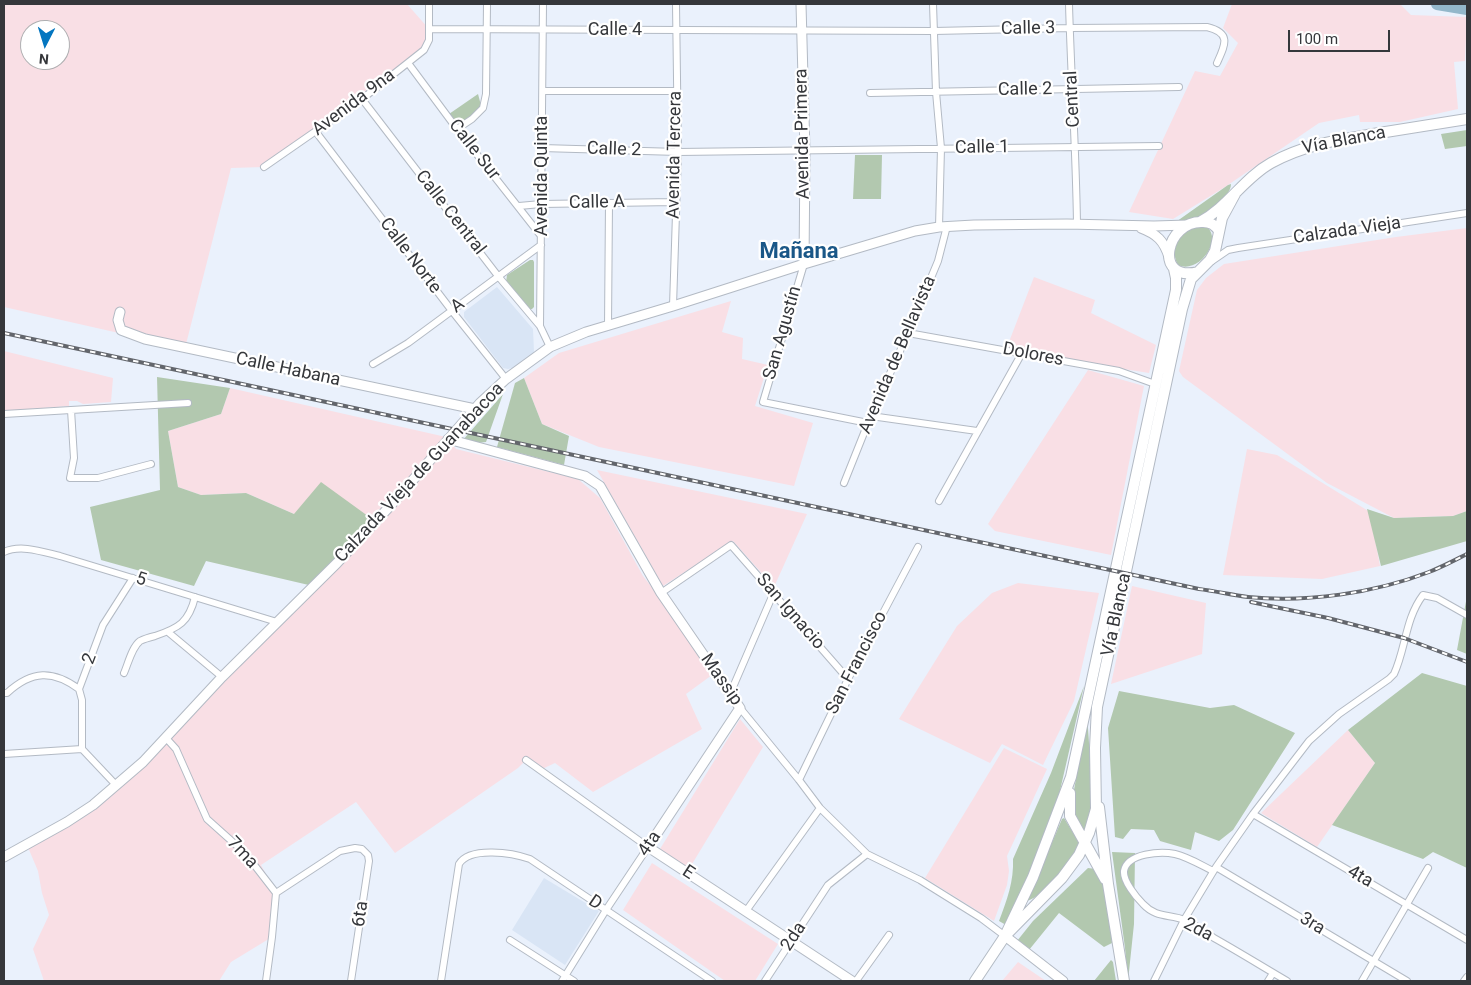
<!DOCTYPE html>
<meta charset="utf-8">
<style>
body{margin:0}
#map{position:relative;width:1471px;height:985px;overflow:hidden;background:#eaf1fc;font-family:Roboto,sans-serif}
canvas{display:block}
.frame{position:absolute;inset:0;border:5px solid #35373b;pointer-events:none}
.north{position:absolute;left:20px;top:20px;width:50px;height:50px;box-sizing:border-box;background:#fff;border:1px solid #aeafb1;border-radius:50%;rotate:185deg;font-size:14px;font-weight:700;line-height:20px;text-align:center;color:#35373b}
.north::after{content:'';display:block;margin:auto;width:18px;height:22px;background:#0476c0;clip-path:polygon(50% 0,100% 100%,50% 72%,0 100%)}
.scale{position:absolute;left:1288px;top:30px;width:102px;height:22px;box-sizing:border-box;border:2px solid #35373b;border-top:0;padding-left:6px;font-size:15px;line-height:18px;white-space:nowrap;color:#35373b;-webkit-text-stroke:4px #fff;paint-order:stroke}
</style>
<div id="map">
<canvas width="1471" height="985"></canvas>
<div class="frame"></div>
<div class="north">N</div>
<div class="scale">100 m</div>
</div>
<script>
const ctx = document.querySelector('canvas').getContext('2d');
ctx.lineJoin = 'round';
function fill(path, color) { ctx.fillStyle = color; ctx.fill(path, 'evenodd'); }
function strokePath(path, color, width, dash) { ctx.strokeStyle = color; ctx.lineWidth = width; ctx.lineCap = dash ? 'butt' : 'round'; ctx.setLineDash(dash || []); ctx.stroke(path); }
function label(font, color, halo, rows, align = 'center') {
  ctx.font = font + ' Roboto,sans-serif'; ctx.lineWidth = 4.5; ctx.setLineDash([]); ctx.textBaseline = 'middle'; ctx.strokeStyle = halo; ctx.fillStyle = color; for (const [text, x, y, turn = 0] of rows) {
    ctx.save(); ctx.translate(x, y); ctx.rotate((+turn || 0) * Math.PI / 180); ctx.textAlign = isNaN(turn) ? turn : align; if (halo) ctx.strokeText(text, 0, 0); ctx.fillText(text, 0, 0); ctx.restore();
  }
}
const built = new Path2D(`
 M497,287L533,329L534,352L519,366L508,369L503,368L464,317V312Z
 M544,878L599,911L565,965L512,930Z`);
const industrial = new Path2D(`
 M4,4H407L429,29L424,50L264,167L231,168L185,348L4,307ZM30,30H60V60H30Z
 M1232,4H1400L1411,15L1467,17L1465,61L1454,62L1458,109L1400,122H1360L1359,115L1319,123L1225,187L1173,219L1129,212L1195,71L1220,76L1238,43L1223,28Z
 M1467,228V511L1453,516L1394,518L1327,483L1183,377L1179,371L1197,290L1206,278L1224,264L1396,237Z
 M1034,277L1095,300L1091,313L1156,345L1149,373L1022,353L1007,347Z
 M731,301L722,332L743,338L742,359L768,365L755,406L813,423L794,486L599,447L542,424L524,378L559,353Z
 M4,351L113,378L111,402L83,404L77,401H69V406L4,411Z
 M1088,370L1144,386L1111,555L995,531L988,524Z
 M230,388L446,437L456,449L578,479L600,498L643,576L671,612L712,675L686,694L702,729L593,792L555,763L540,770L526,760L518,768L395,853L356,802L261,865L276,893L272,937L231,962L219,981H44L33,949L49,915L42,893L38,871L27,845L116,785L313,586L365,524L372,519L294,514L246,493L201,495L178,487L168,431L221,414Z
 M1247,449L1277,455L1370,512L1380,566L1322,579L1223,575Z
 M597,470L807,514L774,587L733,541L663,586Z
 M1018,583L1099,593L1074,701L1043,765L1002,744L990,763L899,719L957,626L992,593Z
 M1132,586L1206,603L1202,654L1111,684Z
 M740,719L763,747L689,869L660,849Z
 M1348,730L1375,763L1317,847L1261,813Z
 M1004,748L1047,769L1007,856L1009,871L1007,885L994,921L925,878Z
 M652,863L778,944L755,981H725L623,910Z
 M1018,962L1046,981H1002Z`);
const green = new Path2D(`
 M478,94L482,109L458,127L449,114Z
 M1467,130V146L1445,149L1441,134Z
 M855,155H882L881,199H853Z
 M1231,184C1231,198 1203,218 1190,221C1185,223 1179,223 1173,224L1228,185Z
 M1204,225C1226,237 1199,275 1178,265C1167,245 1185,227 1204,225Z
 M530,260H533L534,262V307L532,309H529L506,282L507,275Z
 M157,377L230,388L221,414L168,431L178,487L201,495L246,493L294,514L321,482L372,519L365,524L313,586L206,561L194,586L101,560L90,507L160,490Z
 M524,378L542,424L569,436L564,465L497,447L515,383Z
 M503,394L486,442L477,443L463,440Z
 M1367,509L1394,518L1453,516L1467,511V541L1381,566Z
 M1467,596V654L1457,650Z
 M1422,673L1467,686V868L1433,852L1423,859L1332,825L1375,763L1348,730Z
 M1084,686L1056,808L1039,852L1006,925L999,921C1007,900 1014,881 1013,859L1051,773Z
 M1119,691L1210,708L1234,705L1295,733L1233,830L1219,841L1195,832L1191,850L1160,841L1154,830L1131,829L1123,839L1115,837L1108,728Z
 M1086,725H1088V728L1093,803L1084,834L1075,821L1071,806Z
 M1064,818L1080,844C1069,862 1047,895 1027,901L1062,819Z
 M1112,852L1135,853L1134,924L1128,981L1125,948Z
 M1088,868L1096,869C1110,891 1110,918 1112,943L1104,947L1059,913L1029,950L1017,941L1033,921Z
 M1111,960L1113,962L1116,981H1094Z`);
const river = new Path2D(`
 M1437,4L1467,9`);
const street = new Path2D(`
 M543,4L540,326L550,347
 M933,4L936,92L941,148L939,227
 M1069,4C1071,77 1076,150 1077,224
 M429,29L934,31L1070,28L1207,27C1232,33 1225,45 1217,63
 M408,63L457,129L541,236
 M543,91H676
 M870,93L1179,87
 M362,99L498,276L540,326
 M457,129L472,119L483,108L486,94L487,4
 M316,132L452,311L506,379
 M542,148L678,152L1159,146
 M264,167L362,99L424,50L429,40V4
 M519,206L541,204L675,202
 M1212,261L1228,250L1238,248L1467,213
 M804,264L763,402L868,423
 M673,306L678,152L676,4
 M608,326L609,203
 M908,333L1119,371L1155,384
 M373,364L408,343L541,245
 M71,410L74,458L70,478H98L151,464
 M4,414L188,403
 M871,416L977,431
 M844,483L868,423L908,333L938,261L947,226
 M939,501L1022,353
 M4,552C21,544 43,552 60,556L277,622
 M661,593L731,545L848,679
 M168,632L222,677
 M124,673C128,664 132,647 140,641C144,639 151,637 155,636C179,628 189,622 195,597
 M4,693H7C32,670 53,670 79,689
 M730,694L774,592
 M740,708L799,780L820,808L867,854L920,880L981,918L1005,936
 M166,738L176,749L207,819L245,853L276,893L272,937L266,981
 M82,749V700L79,689L103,625L133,578
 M4,754L82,749L116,785
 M526,760L648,847L606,910L562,981
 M799,780L848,679L918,547
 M1253,814L1467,940
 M1216,867L1407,981
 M1213,871C1201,865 1188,857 1175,854C1161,851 1127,853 1124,871C1123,881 1136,897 1143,904C1156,918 1169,914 1185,920C1195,924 1205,932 1214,938C1239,952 1263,967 1287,981
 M276,893L340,851L355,848L362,849L368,855L369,861L351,981
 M746,911L820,808
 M510,940L574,981
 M441,981L459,864C470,846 513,853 530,859L712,981
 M765,981L828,885L867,854
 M856,981L889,935
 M1154,981L1184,920L1216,867L1253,814L1309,741L1339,714L1389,679L1394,674C1406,648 1405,619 1423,595L1437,598L1467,615
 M1268,981L1273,973
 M1362,981L1428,868
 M1464,981L1467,977`);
const secondary = new Path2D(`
 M801,4L805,152L804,264
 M1141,228C1157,234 1164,241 1169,257
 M120,312L118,320L121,330L145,339L475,409
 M448,439L585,476L600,486L661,593L740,708L648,847L852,981
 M4,857L67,822L93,805L143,762L222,677L337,563L391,505L480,403L506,379L550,347L586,332L673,306L804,264L915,231L939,227L974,225L1067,224L1154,226L1188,225
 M1005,936L1063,981`);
const primary = new Path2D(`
 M1200,222C1228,207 1244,178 1271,163C1303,145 1337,140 1373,134C1404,129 1436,124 1467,119
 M1198,272C1153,283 1165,220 1203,222C1211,222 1215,225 1219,231
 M1070,793V816L1105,879
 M1099,807L1108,884L1124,981
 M1005,936L1062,878L1079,855L1089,833L1096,809L1095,748L1097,707L1182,309L1191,279L1210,260L1215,251L1222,218L1235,194
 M975,981L1005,936L1033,877L1071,777L1176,290V278L1174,269`);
const rail = new Path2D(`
 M4,333L1199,589C1215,591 1232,595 1248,597C1306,603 1375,593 1429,572C1442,567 1455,560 1467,554
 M1251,602L1328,618L1404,638L1467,662`);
const streetNames = [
 ["Calle 3",1028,29,-1],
 ["Calle 4",615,30],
 ["Calle 2",1025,90,-1],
 ["Central",1073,99,-93],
 ["Avenida 9na",354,103,-37],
 ["Avenida Primera",803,134,-91],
 ["Vía Blanca",1344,141,-11],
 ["Calle 1",982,148,-1],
 ["Calle Sur",474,150,52],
 ["Calle 2",614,150,2],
 ["Avenida Tercera",675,155,-89],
 ["Avenida Quinta",542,176,-90],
 ["Calle A",597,203,-1],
 ["Calle Central",450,213,52],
 ["Calzada Vieja",1347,231,-8],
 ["Calle Norte",410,256,53],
 ["A",458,306,-37],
 ["San Agustín",783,333,-74],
 ["Avenida de Bellavista",898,355,-67],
 ["Dolores",1033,355,11],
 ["Calle Habana",288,370,12],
 ["Calzada Vieja de Guanabacoa",420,473,-47],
 ["5",141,580,17],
 ["San Ignacio",790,612,49],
 ["Vía Blanca",1117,615,-78],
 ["2",90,659,-69],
 ["San Francisco",857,663,-63],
 ["Massip",721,680,55],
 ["4ta",650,844,-56],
 ["7ma",242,853,47],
 ["E",688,873,33],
 ["4ta",1360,877,30],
 ["D",595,903,34],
 ["6ta",361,914,-82],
 ["3ra",1312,924,31],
 ["2da",1198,930,28],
 ["2da",794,937,-57]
];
const districtNames = [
 ["Mañana",799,252]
];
fill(built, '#d9e5f5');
fill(industrial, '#f9dfe5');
fill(green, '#b2c8af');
strokePath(river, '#93b7ca', 12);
strokePath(street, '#b3bac4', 8);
strokePath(secondary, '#b3bac4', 11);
strokePath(primary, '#b3bac4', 12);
strokePath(street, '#fff', 6);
strokePath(secondary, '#fff', 9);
strokePath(primary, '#fff', 10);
strokePath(rail, '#63666c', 4);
strokePath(rail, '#fff', 2, [5.5]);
label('18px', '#35373b', '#fff', streetNames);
label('bold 22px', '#1a5787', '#fff', districtNames);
</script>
